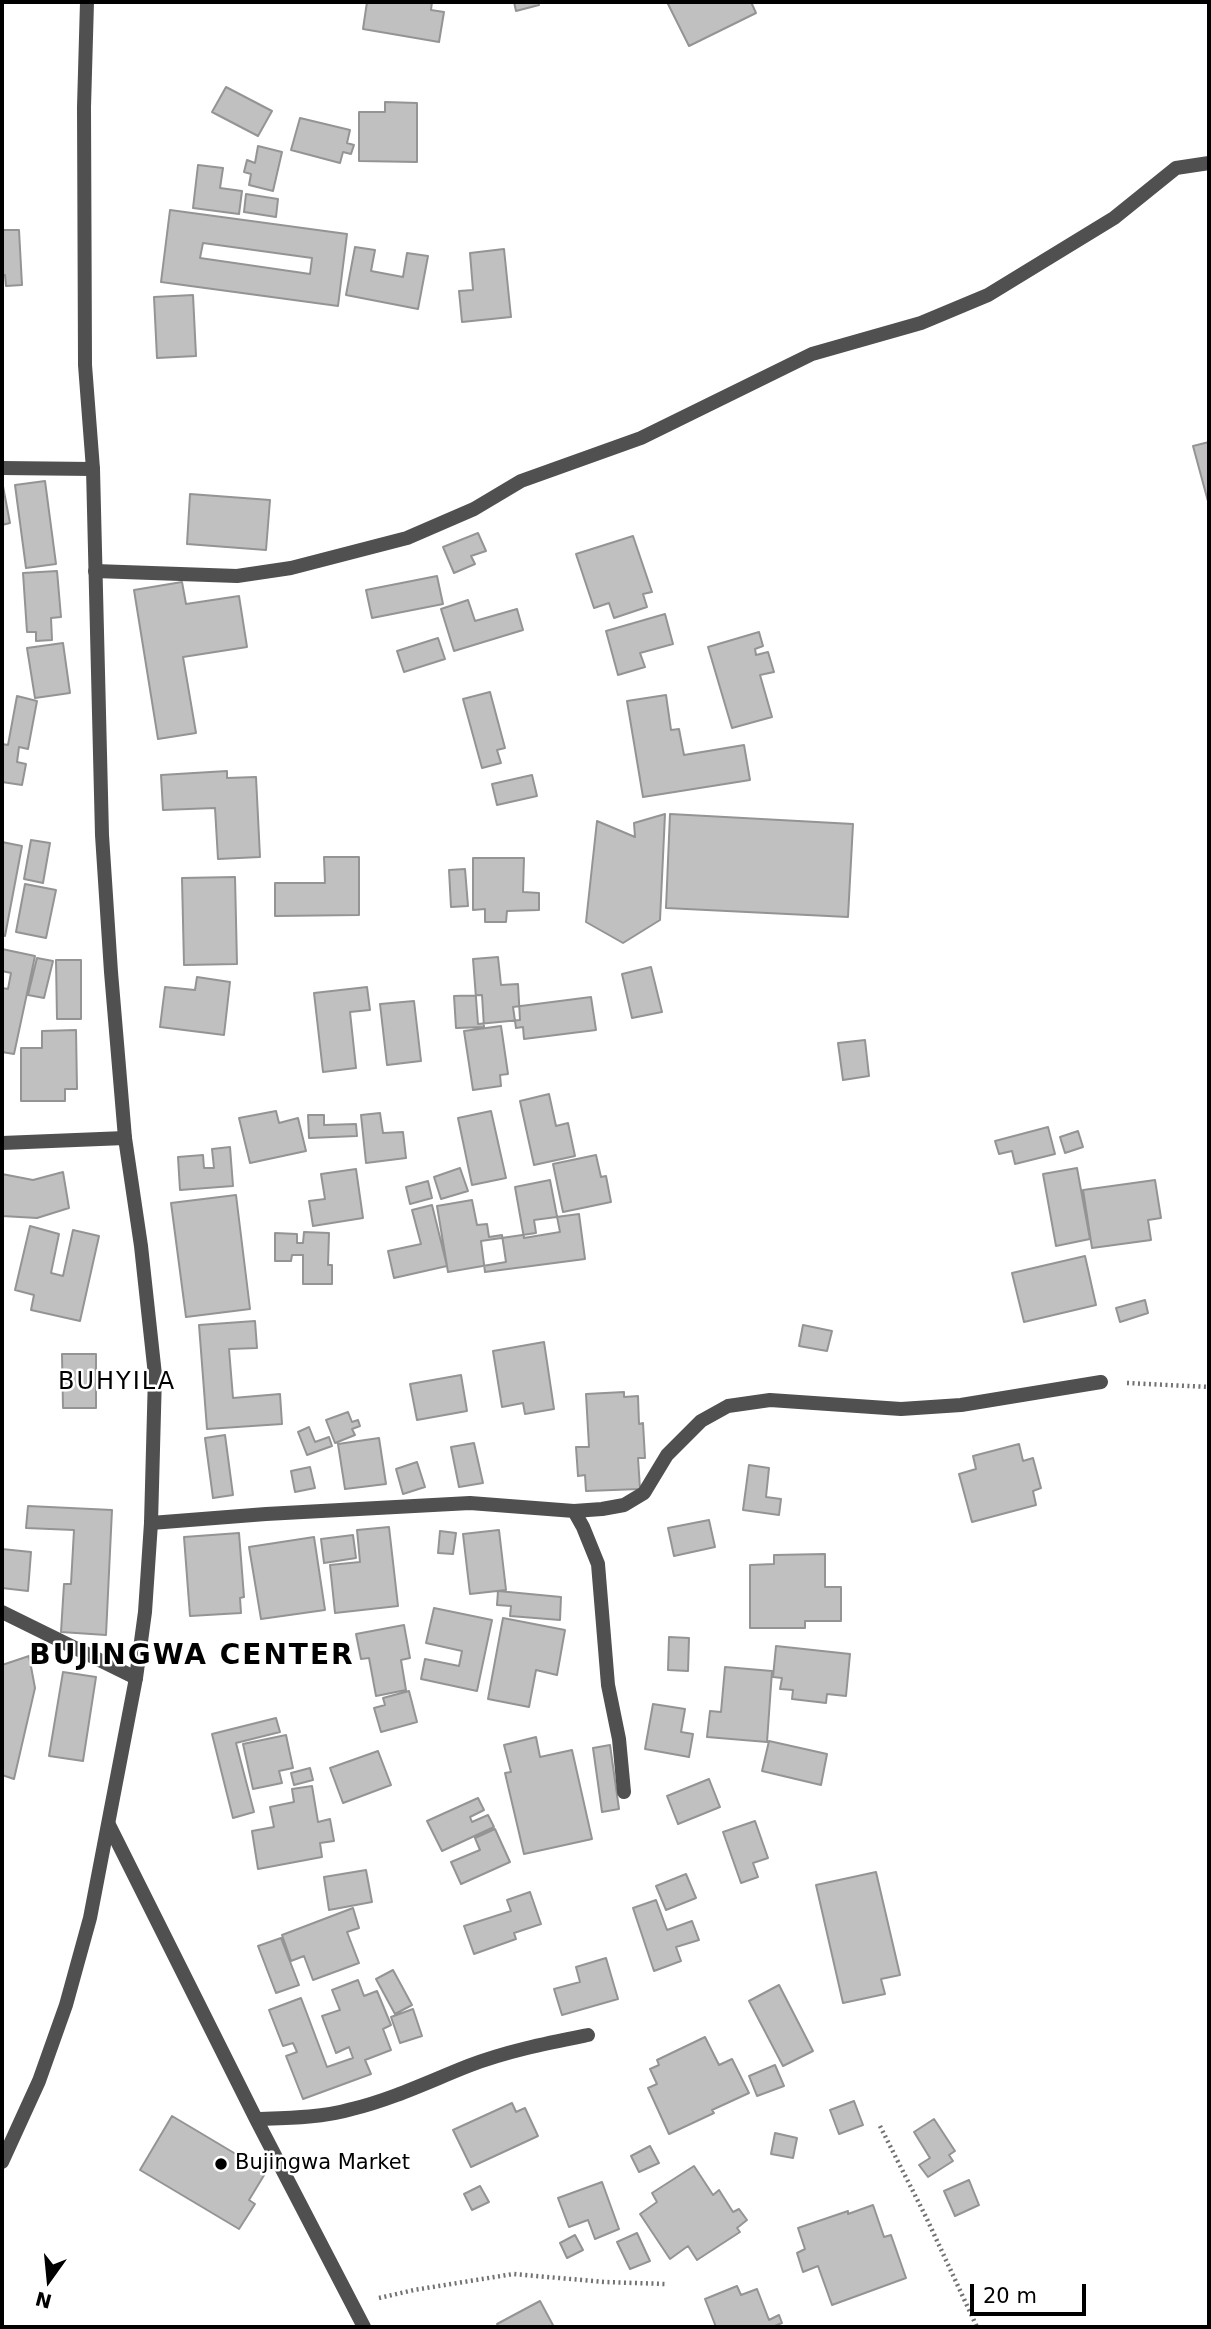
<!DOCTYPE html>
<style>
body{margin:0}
#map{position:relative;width:1211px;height:2329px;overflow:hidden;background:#fff;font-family:"DejaVu Sans",sans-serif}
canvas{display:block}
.frame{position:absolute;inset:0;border:4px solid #000;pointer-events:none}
.north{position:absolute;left:14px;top:2245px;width:70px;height:70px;-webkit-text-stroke:5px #fff;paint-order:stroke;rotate:195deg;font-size:19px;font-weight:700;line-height:28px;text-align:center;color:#000}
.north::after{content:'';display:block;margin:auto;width:24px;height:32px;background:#000;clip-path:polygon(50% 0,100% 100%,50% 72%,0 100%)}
.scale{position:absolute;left:970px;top:2284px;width:116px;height:32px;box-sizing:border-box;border:4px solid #000;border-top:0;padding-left:9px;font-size:21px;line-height:24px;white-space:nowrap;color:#000;-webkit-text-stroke:5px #fff;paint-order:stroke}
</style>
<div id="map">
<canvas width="1211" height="2329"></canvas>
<div class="frame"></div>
<div class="north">N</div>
<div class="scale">20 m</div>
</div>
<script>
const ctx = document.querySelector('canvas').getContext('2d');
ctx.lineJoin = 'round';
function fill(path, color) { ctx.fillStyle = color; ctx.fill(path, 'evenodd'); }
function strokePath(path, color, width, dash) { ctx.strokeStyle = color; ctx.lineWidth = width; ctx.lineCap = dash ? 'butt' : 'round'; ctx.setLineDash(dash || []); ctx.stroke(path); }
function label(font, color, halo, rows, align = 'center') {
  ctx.font = font + ' "DejaVu Sans",sans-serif'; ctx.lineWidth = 5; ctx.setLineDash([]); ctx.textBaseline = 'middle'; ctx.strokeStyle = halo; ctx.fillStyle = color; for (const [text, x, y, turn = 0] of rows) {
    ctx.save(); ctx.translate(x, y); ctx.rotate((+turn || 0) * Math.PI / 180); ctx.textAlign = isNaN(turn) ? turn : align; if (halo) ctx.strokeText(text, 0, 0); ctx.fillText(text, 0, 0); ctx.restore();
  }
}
const building = new Path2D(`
 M367,2H432L431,10L444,12L439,42L363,29Z
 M514,2H538L539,5L516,11Z
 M667,2H751L756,13L689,46Z
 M226,87L272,111L258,136L212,112Z
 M385,102L417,103V162L359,161V112H385Z
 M300,118L350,130L347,143L354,145L351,154L343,152L340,163L291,150Z
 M258,146L282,152L273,191L249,185L251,174L244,172L247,160L255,163Z
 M198,165L223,168L220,188L242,191L239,214L193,208Z
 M246,194L278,199L276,217L244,212Z
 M170,210L347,234L338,306L161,282ZM203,243L312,258L310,274L200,258Z
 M2,230H19L22,285L6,286L5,275H2Z
 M355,247L375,250L371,271L403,277L407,253L428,256L418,309L346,295Z
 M504,249L511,317L462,322L459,291L473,290L470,253Z
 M193,295L196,356L157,358L154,297Z
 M1209,442V505L1193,446Z
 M2,481L10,523L2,525Z
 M45,481L56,564L26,568L15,485Z
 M190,494L270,500L266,550L187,544Z
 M478,533L486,551L471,556L475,564L454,573L443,547Z
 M633,536L652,592L643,594L647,607L614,618L609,603L594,608L576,554Z
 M57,571L61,617L51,618L52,640L36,641V632H27L23,573Z
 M437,576L443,604L372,618L366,590Z
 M182,582L186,604L239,596L247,647L183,657L196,733L158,739L134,590Z
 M468,600L475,621L517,609L523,630L454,651L441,609Z
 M665,614L673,644L640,653L645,667L618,675L606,631Z
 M759,632L763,646L755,649L756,655L768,652L774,672L760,675L772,717L732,728L708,647Z
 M438,638L445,659L404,672L397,651Z
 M63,643L70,693L35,698L27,648Z
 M490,692L505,748L497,750L501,763L482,768L463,699Z
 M666,695L671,730L679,729L684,755L744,745L750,780L643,797L627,701Z
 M17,696L37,701L28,749L19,747L17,762L26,764L22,785L2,782V744L8,745Z
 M227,771V778L256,777L260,857L218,859L215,808L163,810L161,775Z
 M532,775L537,796L497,805L492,784Z
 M665,814L660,920L623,943L586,922L597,821L635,837L634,823Z
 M670,814L853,824L848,917L666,908Z
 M31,840L50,843L43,883L24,879Z
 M2,842L22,846L5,936L2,935Z
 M324,857H359V915L275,916V883H325Z
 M473,858H524L523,892L539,893V910L507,911L506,922H485V909L473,910Z
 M465,869L468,906L451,907L449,870Z
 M235,877L237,964L184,965L182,878Z
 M25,884L56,890L46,938L16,932Z
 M2,949L35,956L14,1054L2,1052V988L8,989L11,973L2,971Z
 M498,957L501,985L518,984L520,1020L478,1024L473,959Z
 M37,958L53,961L44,998L28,995Z
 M56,960H81V1019H57Z
 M651,967L662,1012L632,1018L622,974Z
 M197,977L230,982L224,1035L160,1027L165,987L195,990Z
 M367,987L370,1010L350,1012L356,1068L323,1072L314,993Z
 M482,995L484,1027L456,1028L454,996Z
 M591,997L596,1030L524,1039L523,1027L516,1028L513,1007Z
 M414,1001L421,1061L387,1065L380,1004Z
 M501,1026L508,1074L500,1075L501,1086L473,1090L464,1031Z
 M76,1030L77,1089H65V1101H21V1048H42V1031Z
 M865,1040L869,1076L843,1080L838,1043Z
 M549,1094L556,1126L568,1123L575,1156L534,1165L520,1101Z
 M276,1111L279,1123L298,1118L306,1151L250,1163L239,1118Z
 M491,1111L506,1178L472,1185L458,1118Z
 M380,1113L383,1133L403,1132L406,1158L366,1163L361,1115Z
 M308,1115H324V1125L356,1124L357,1136L309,1138Z
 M1048,1127L1055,1154L1015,1164L1012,1151L999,1154L995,1141Z
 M1078,1131L1083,1147L1065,1153L1060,1137Z
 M230,1147L233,1186L180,1190L178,1157L203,1155L204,1168H214L212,1149Z
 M596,1155L601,1177L606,1176L611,1202L563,1212L553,1164Z
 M460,1168L468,1191L441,1199L434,1177Z
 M1077,1168L1090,1239L1056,1246L1043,1174Z
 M356,1169L363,1218L313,1226L309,1201L325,1199L321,1174Z
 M63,1172L69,1208L37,1218L2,1216V1174L33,1180Z
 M550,1180L560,1232L524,1238L515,1187Z
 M1155,1180L1161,1218L1148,1220L1151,1240L1092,1248L1083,1190Z
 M428,1181L432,1198L410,1204L406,1187Z
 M236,1195L250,1309L186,1317L171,1203Z
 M472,1200L477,1225L487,1224L489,1237L502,1235L506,1262L448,1272L437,1206Z
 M432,1205L447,1266L394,1278L388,1251L421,1244L412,1210Z
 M579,1214L585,1259L485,1272L481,1241L536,1233L534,1220Z
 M30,1226L59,1234L51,1273L63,1276L73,1230L99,1236L80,1321L31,1310L34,1295L15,1290Z
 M304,1232L329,1233L328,1265H332V1284H303V1255H292L291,1261H275V1233L297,1234V1243H303Z
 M1085,1256L1096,1305L1024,1322L1012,1273Z
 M1145,1300L1148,1313L1120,1322L1116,1308Z
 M255,1321L257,1348L229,1349L233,1398L280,1394L282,1424L207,1429L199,1325Z
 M803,1325L832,1331L827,1351L799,1346Z
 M544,1342L554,1409L525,1414L523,1403L502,1407L493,1351Z
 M62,1354H96V1408H63Z
 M461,1375L467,1411L417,1420L410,1384Z
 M624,1392V1397L638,1396L639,1424L643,1423L645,1458H638L640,1489L586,1491L585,1475L578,1476L576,1447H589L586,1394Z
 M348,1412L352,1422L358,1420L360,1426L352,1429L355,1435L335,1443L326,1420Z
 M309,1427L315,1442L329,1437L332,1446L307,1455L298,1432Z
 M225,1435L233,1495L213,1498L205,1438Z
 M379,1438L386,1484L345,1489L338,1444Z
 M474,1443L483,1483L459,1487L451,1447Z
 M1019,1444L1023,1461L1033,1458L1041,1488L1033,1491L1036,1505L972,1522L959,1474L976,1469L973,1456Z
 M417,1462L425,1487L403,1494L396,1469Z
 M749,1465L769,1468L766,1497L781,1499L779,1515L743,1510Z
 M310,1467L315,1488L295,1492L291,1471Z
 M28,1506L112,1510L106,1635L61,1632L64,1584H71L74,1530L26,1528Z
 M709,1520L715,1547L674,1556L668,1528Z
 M389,1527L398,1606L335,1613L330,1565L360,1562L357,1530Z
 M499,1530L506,1590L470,1594L463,1534Z
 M440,1531L456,1533L453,1554L438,1553Z
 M239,1533L244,1597L240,1598L241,1613L190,1616L184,1537Z
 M353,1535L356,1558L324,1563L321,1539Z
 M314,1537L325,1610L261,1619L249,1547Z
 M2,1549L31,1552L28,1591L2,1588Z
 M825,1554V1587H841V1621H805V1628H750V1565L774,1564V1555Z
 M498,1591L561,1597L560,1620L510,1616L511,1606L497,1605Z
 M434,1608L492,1620L477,1691L421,1679L425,1659L459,1666L462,1651L426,1643Z
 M503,1618L565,1630L557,1675L536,1670L529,1707L488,1699Z
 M404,1625L410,1658L401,1660L406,1690L376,1696L369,1658L361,1659L356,1634Z
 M669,1637L689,1638L688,1671L668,1670Z
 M776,1646L850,1654L846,1696L827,1694L826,1703L792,1699L793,1690L780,1689L782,1678L773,1677Z
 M29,1656L35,1688L14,1779L2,1775V1665Z
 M725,1667L772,1671L767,1742L707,1737L710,1711L721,1712Z
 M63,1672L96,1677L83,1761L49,1756Z
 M409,1691L417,1722L381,1732L374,1708L385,1705L383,1698Z
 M653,1704L685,1709L681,1732L693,1734L689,1757L645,1749Z
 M276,1718L280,1732L236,1743L254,1812L233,1818L212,1734Z
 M286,1735L293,1768L279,1771L282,1783L253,1789L243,1744Z
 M536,1737L540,1757L572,1750L592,1839L524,1854L505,1773L511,1772L504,1745Z
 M769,1741L827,1754L821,1785L762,1771Z
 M610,1745L619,1809L602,1812L593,1748Z
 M378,1751L391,1785L343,1803L330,1768Z
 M310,1768L313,1780L294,1785L291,1773Z
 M709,1779L720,1807L678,1824L667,1796Z
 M312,1786L318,1822L330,1819L334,1841L320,1843L322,1857L258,1869L252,1831L274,1827L270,1807L294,1802L292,1789Z
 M478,1798L484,1810L470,1817L472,1822L488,1815L494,1827L442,1851L427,1821Z
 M755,1821L768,1858L753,1863L758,1877L741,1883L723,1832Z
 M495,1829L510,1862L461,1884L451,1862L480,1850L475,1838Z
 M366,1870L372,1902L329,1910L324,1877Z
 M876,1872L900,1975L881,1979L885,1994L843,2003L816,1885Z
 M686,1874L696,1898L666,1910L656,1886Z
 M530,1892L541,1924L514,1933L516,1939L474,1954L464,1926L511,1911L507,1900Z
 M656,1900L667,1930L692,1921L699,1940L676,1947L681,1961L654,1971L633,1908Z
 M353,1908L359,1928L347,1932L359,1963L313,1980L304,1956L291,1961L282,1935Z
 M281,1938L299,1985L276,1993L258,1946Z
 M606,1958L618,1999L562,2015L554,1989L580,1982L576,1967Z
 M393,1970L412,2005L395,2014L376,1979Z
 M358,1980L364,1996L377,1991L391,2025L383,2029L391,2050L365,2060L371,2074L303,2099L286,2056L297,2052L293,2043L283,2046L269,2010L301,1998L327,2067L353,2058L349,2047L336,2053L322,2016L340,2010L332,1990Z
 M779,1985L813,2051L783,2066L749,2001Z
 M413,2009L422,2036L400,2043L391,2017Z
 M705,2037L719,2065L732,2059L749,2093L712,2110L714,2113L669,2134L648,2088L657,2084L650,2069L659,2065L657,2060Z
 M775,2065L784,2086L757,2096L749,2076Z
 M854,2101L863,2125L839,2134L830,2110Z
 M512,2103L516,2112L525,2108L538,2136L471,2167L453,2130Z
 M172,2116L266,2172L249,2200L255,2204L239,2229L140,2170Z
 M934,2119L955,2151L949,2155L953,2161L928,2177L919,2165L930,2158L914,2132Z
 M775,2133L797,2138L793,2158L771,2154Z
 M650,2146L659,2163L639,2172L631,2156Z
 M694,2166L713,2195L719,2190L733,2212L739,2209L747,2220L737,2228L740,2232L697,2260L688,2246L670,2259L640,2214L657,2202L652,2193Z
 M969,2180L979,2205L955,2216L944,2191Z
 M602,2182L619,2229L595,2239L588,2220L569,2227L558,2198Z
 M480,2186L489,2202L472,2210L464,2194Z
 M873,2205L884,2237L891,2235L906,2278L832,2305L818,2266L803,2272L797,2253L805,2249L798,2228L848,2211V2214Z
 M637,2233L650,2261L630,2269L617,2242Z
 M575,2235L583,2250L567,2258L560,2243Z
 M737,2286L741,2295L757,2289L769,2320L779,2315L782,2323L772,2327H716L705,2299Z
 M540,2301L554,2327H499L497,2324Z`);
const path = new Path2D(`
 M1127,1383L1209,1387
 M880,2126L926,2217L977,2327
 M379,2298L414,2290L513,2274L605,2282L665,2284`);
const minor = new Path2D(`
 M2,468L93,469
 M95,571L237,576L291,568L407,538L474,509L521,481L641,438L812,354L921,323L988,295L1114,218L1176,168L1209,163
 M2,1143L125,1138
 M574,1511L583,1527L598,1564L608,1685L619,1739L624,1792
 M151,1523L266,1514L470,1503L574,1511L602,1509L624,1505L644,1493L667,1455L701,1421L728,1406L770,1400L901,1409L961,1405L1101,1382
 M2,1612L136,1678
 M109,1825L256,2119L364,2327
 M256,2119C288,2118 321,2118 352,2109C393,2099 430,2081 468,2066C507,2051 548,2043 588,2035`);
const tertiary = new Path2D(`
 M2,2162L39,2081L66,2005L90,1918L136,1678L145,1612L151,1523L155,1375L141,1246L125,1138L111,972L102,835L93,469L85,365L84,107L87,2`);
const markers = [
 [221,2164,7,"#000"]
];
const poiNames = [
 ["Bujingwa Market",235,2164]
];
const quarterNames = [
 ["BUHYILA",117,1383]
];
const districtNames = [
 ["BUJINGWA CENTER",192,1657]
];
fill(building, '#c0c0c0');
strokePath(building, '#949494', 2);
strokePath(path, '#727272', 4.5, [2, 3.5]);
strokePath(minor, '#505050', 14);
strokePath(tertiary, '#505050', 14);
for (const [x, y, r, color] of markers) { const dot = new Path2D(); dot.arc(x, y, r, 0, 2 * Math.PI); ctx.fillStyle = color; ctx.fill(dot); strokePath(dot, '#fff', 2.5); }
label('21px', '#000', '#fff', poiNames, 'left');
ctx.letterSpacing = '2px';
label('24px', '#000', '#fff', quarterNames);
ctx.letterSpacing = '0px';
ctx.letterSpacing = '2px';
label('bold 28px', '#000', '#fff', districtNames);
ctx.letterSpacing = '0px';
</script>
